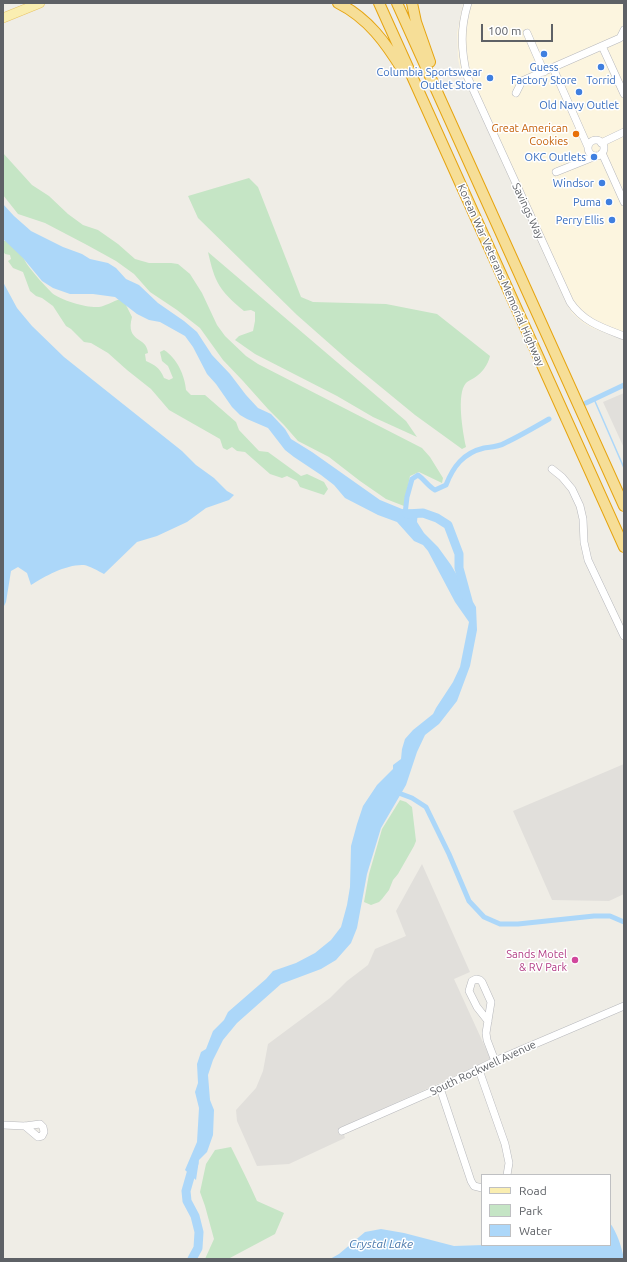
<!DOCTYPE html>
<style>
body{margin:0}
#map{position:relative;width:627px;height:1262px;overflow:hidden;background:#efede6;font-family:Ubuntu,sans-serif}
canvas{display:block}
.frame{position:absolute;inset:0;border:4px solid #5e6166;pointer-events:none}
.legend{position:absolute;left:481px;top:1174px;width:130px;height:72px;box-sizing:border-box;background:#fff;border:1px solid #bfc0c2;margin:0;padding:5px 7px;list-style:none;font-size:12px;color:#5e6166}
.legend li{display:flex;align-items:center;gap:8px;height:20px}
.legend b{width:20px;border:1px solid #bfc0c2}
.scale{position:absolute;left:481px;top:24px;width:72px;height:18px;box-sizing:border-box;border:2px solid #5e6166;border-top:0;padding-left:5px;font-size:12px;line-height:14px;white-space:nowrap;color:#5e6166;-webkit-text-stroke:3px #fff;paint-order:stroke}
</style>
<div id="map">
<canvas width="627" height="1262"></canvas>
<div class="frame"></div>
<ul class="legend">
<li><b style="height:5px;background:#faeeb1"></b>Road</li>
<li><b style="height:11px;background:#c5e5c5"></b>Park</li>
<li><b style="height:11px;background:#acd7f9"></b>Water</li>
</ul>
<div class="scale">100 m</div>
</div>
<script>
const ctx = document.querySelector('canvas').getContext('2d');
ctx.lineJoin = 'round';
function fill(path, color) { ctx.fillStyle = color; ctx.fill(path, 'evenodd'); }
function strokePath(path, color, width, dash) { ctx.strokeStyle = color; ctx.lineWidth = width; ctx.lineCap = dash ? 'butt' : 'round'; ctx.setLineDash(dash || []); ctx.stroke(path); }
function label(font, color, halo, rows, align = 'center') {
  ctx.font = font + ' Ubuntu,sans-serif'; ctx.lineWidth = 3; ctx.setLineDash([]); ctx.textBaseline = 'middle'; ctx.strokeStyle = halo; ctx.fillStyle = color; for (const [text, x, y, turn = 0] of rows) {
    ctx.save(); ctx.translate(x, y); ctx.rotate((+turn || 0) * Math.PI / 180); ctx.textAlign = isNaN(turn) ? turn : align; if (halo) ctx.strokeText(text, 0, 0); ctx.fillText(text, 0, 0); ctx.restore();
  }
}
const commercial = new Path2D(`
 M463,3H624V340L592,328L582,322L572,313L566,303L461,72L458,59L457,33Z`);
const industrial = new Path2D(`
 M624,393V448L603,402Z
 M624,764V894L609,901L552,900L513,811Z
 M422,864L470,972L454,979L491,1060L342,1127L345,1138L289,1164L257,1166L237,1121L236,1110L256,1088L263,1071L268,1044L330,998L347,981L368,965L375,949L406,936L396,911Z`);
const green = new Path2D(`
 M3,153L32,185L49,196L68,214L83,225L98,230L118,244L135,259L149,263H171L178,264L190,274L202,293L217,325L225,336L246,356L258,364L422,448L430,457L443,478L442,483L419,472L410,476L404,506L386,499L360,481L329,457L298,441L284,425L268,409L243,381L223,360L200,328L177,310L150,292L134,274L116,261L87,245L45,223L18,214L3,195Z
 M249,178L258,187L301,297L313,302L386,304L437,314L490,356C488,365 482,373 474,378C472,379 468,381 466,383C456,394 463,433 466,447L462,449L415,415L348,360L297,315L198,218L188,196Z
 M10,240C20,246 22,258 29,267C36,276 44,285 52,293C62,301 87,308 99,307C106,306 113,301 120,299L125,303L132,317C125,343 147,336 148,353L145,354L146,361C155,365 160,368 164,378L169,380L173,378L168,366L162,361L160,352L164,350C177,358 185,376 186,390L191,395H205L236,422L239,430L259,451L268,452L301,476L307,474L324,482L328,489L324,495L300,487L297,481L287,476L282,478L270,474L245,452L237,451L232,447L227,450L223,448L220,439L169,410L151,389L127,370L108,353L91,343L84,342L71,329L66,326L53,306L42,298L36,296L30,291L23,272L13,268L8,261L11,259L10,255L5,254L3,251V241Z
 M208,252L406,421L417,437L373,417L337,396L255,354L235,340L239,336L253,331L255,321V312L251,310L244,311C219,290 215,283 208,252Z
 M400,800L406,802L412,807L416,841L414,846L398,874L393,880L389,890L382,899L379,902L371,905L364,902L369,874L382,829Z
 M231,1147C240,1165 249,1183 257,1201L284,1213L275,1234L228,1259H205L214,1239L205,1206L200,1192L206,1164L215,1150Z`);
const water = new Path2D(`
 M3,204L14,216L31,231L63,247L82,254L90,259L108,263L116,268L126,279L139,285L158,303L184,321L197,332L212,355L230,374L246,395L258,408L271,414L285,429L291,439L312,452L380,500L402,509L418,510L417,522L424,533L438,547L451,565L476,607L477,630L470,666L457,701L439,724L425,735L417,752L406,785L381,828L367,874L357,928L351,943L336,960L321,969L281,984L237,1023L223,1040L213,1060L208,1075L210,1100L214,1110L213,1135L207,1152L199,1160L196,1180L185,1170L197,1142L199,1108L195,1092L198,1083L197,1064L201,1052L206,1049L213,1031L224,1020L228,1012L266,979L273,971L296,963L315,953L331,940L341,927L347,905L350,887L351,846L357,824L363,806L377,785L393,769V765L401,759L402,749L405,739L413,730L433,714L436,708L453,682L460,667L469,622L455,602L428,551L423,545L414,541L397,522L378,515L345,498L334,485L321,475L294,457L285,450L268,428L247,419L240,415L232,407L216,384L207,374L193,347L185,336L160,322L149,320L137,314L115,297L93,294H70L53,288L42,281L23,258L3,239Z
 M3,282L17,308L32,326L64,357L182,451L196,465L214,478L227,491L234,495L229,500L206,508L187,522L157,536L137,542L104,574C98,571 90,566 84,565C67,564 45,576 31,585L27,573L18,567L11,571L6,602L3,608Z
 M610,1223C617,1232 622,1248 624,1259H330L339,1254L365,1232L381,1229L404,1233L454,1246L484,1245H610Z`);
const stream = new Path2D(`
 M594,399L624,468`);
const canal = new Path2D(`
 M586,403L624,385
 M405,514L407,497L412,479L418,475C425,480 428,486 435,490L446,485C453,467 463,453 484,448C492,447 498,447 505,443C520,436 535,427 549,419
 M396,792L412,798L426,807L449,854L469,901L484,917L500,924H518L594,916H610L624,922`);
const river = new Path2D(`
 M407,514L423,513L437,518L448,525L459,554V568L468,601
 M192,1259L198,1248L199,1232L195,1216L187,1201L186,1191L194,1163`);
const minor = new Path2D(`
 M468,3C460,29 461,49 467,76L570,302C583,322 603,328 624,336
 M527,33L544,72
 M602,46L624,94
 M553,68L588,147
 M516,93L522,81L620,38L624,30
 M588 148a8 8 0 1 1 16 0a8 8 0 1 1-16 0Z
 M601,143L624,132
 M602,153L624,202
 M556,172L596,156
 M552,469L562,477L572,489L580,506L583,519L584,542L588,560L624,636
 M488,1021L477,1007L469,991L472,981L476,979L480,980L482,982L491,1002L486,1033L487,1040L495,1061
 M479,1070L505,1144L509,1163L507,1175
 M440,1088L471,1181L474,1186L482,1188
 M3,1125L25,1126L40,1124L43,1127L44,1132L42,1136L38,1137L25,1126
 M342,1131L440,1088L495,1061L624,1006`);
const major = new Path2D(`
 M3,18L40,3`);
const highway = new Path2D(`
 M338,3C368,18 386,43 403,71
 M379,3L624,547
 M397,3L624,506
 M412,3L416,22L430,62`);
const markers = [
 [544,54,4,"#3f7fe0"],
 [601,67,4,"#3f7fe0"],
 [490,78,4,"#3f7fe0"],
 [579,92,4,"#3f7fe0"],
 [576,134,4,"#e8710a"],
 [594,157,4,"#3f7fe0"],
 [602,183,4,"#3f7fe0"],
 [609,202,4,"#3f7fe0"],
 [612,220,4,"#3f7fe0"],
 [575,960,4,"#d1479c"]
];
const shopNames = [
 ["Guess",544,67,"center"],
 ["Factory Store",544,80,"center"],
 ["Columbia Sportswear",482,72],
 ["Outlet Store",482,85],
 ["Torrid",601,80,"center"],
 ["Old Navy Outlet",579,105,"center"],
 ["OKC Outlets",586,157],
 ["Windsor",594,183],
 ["Puma",601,202],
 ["Perry Ellis",604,220]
];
const foodNames = [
 ["Great American",568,128],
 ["Cookies",568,141]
];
const streetNames = [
 ["Savings Way",528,211,65],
 ["Korean War Veterans Memorial Highway",501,275,66],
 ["South Rockwell Avenue",483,1068,-25]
];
const hotelNames = [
 ["Sands Motel",567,954],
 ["& RV Park",567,967]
];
const waterNames = [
 ["Crystal Lake",381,1244]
];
fill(commercial, '#fcf5df');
fill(industrial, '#e1dfdb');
fill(green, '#c5e5c5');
fill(water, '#acd7f9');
strokePath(stream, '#acd7f9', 1.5);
strokePath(canal, '#acd7f9', 5);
strokePath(river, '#acd7f9', 9);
strokePath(minor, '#b7b8bc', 8);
strokePath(major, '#e8c466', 10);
strokePath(highway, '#e6a410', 12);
strokePath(minor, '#fff', 7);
strokePath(major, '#faeeb1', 9);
strokePath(highway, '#f6de97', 10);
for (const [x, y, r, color] of markers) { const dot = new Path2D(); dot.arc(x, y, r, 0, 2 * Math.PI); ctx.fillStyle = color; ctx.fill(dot); strokePath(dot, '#fff', 1.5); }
label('11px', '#366cbe', '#fff', shopNames, 'right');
label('11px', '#c56008', '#fff', foodNames, 'right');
label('11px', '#5e6166', '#fff', streetNames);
label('11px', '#b23c85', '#fff', hotelNames, 'right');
label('italic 12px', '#4978ab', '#fff', waterNames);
</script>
